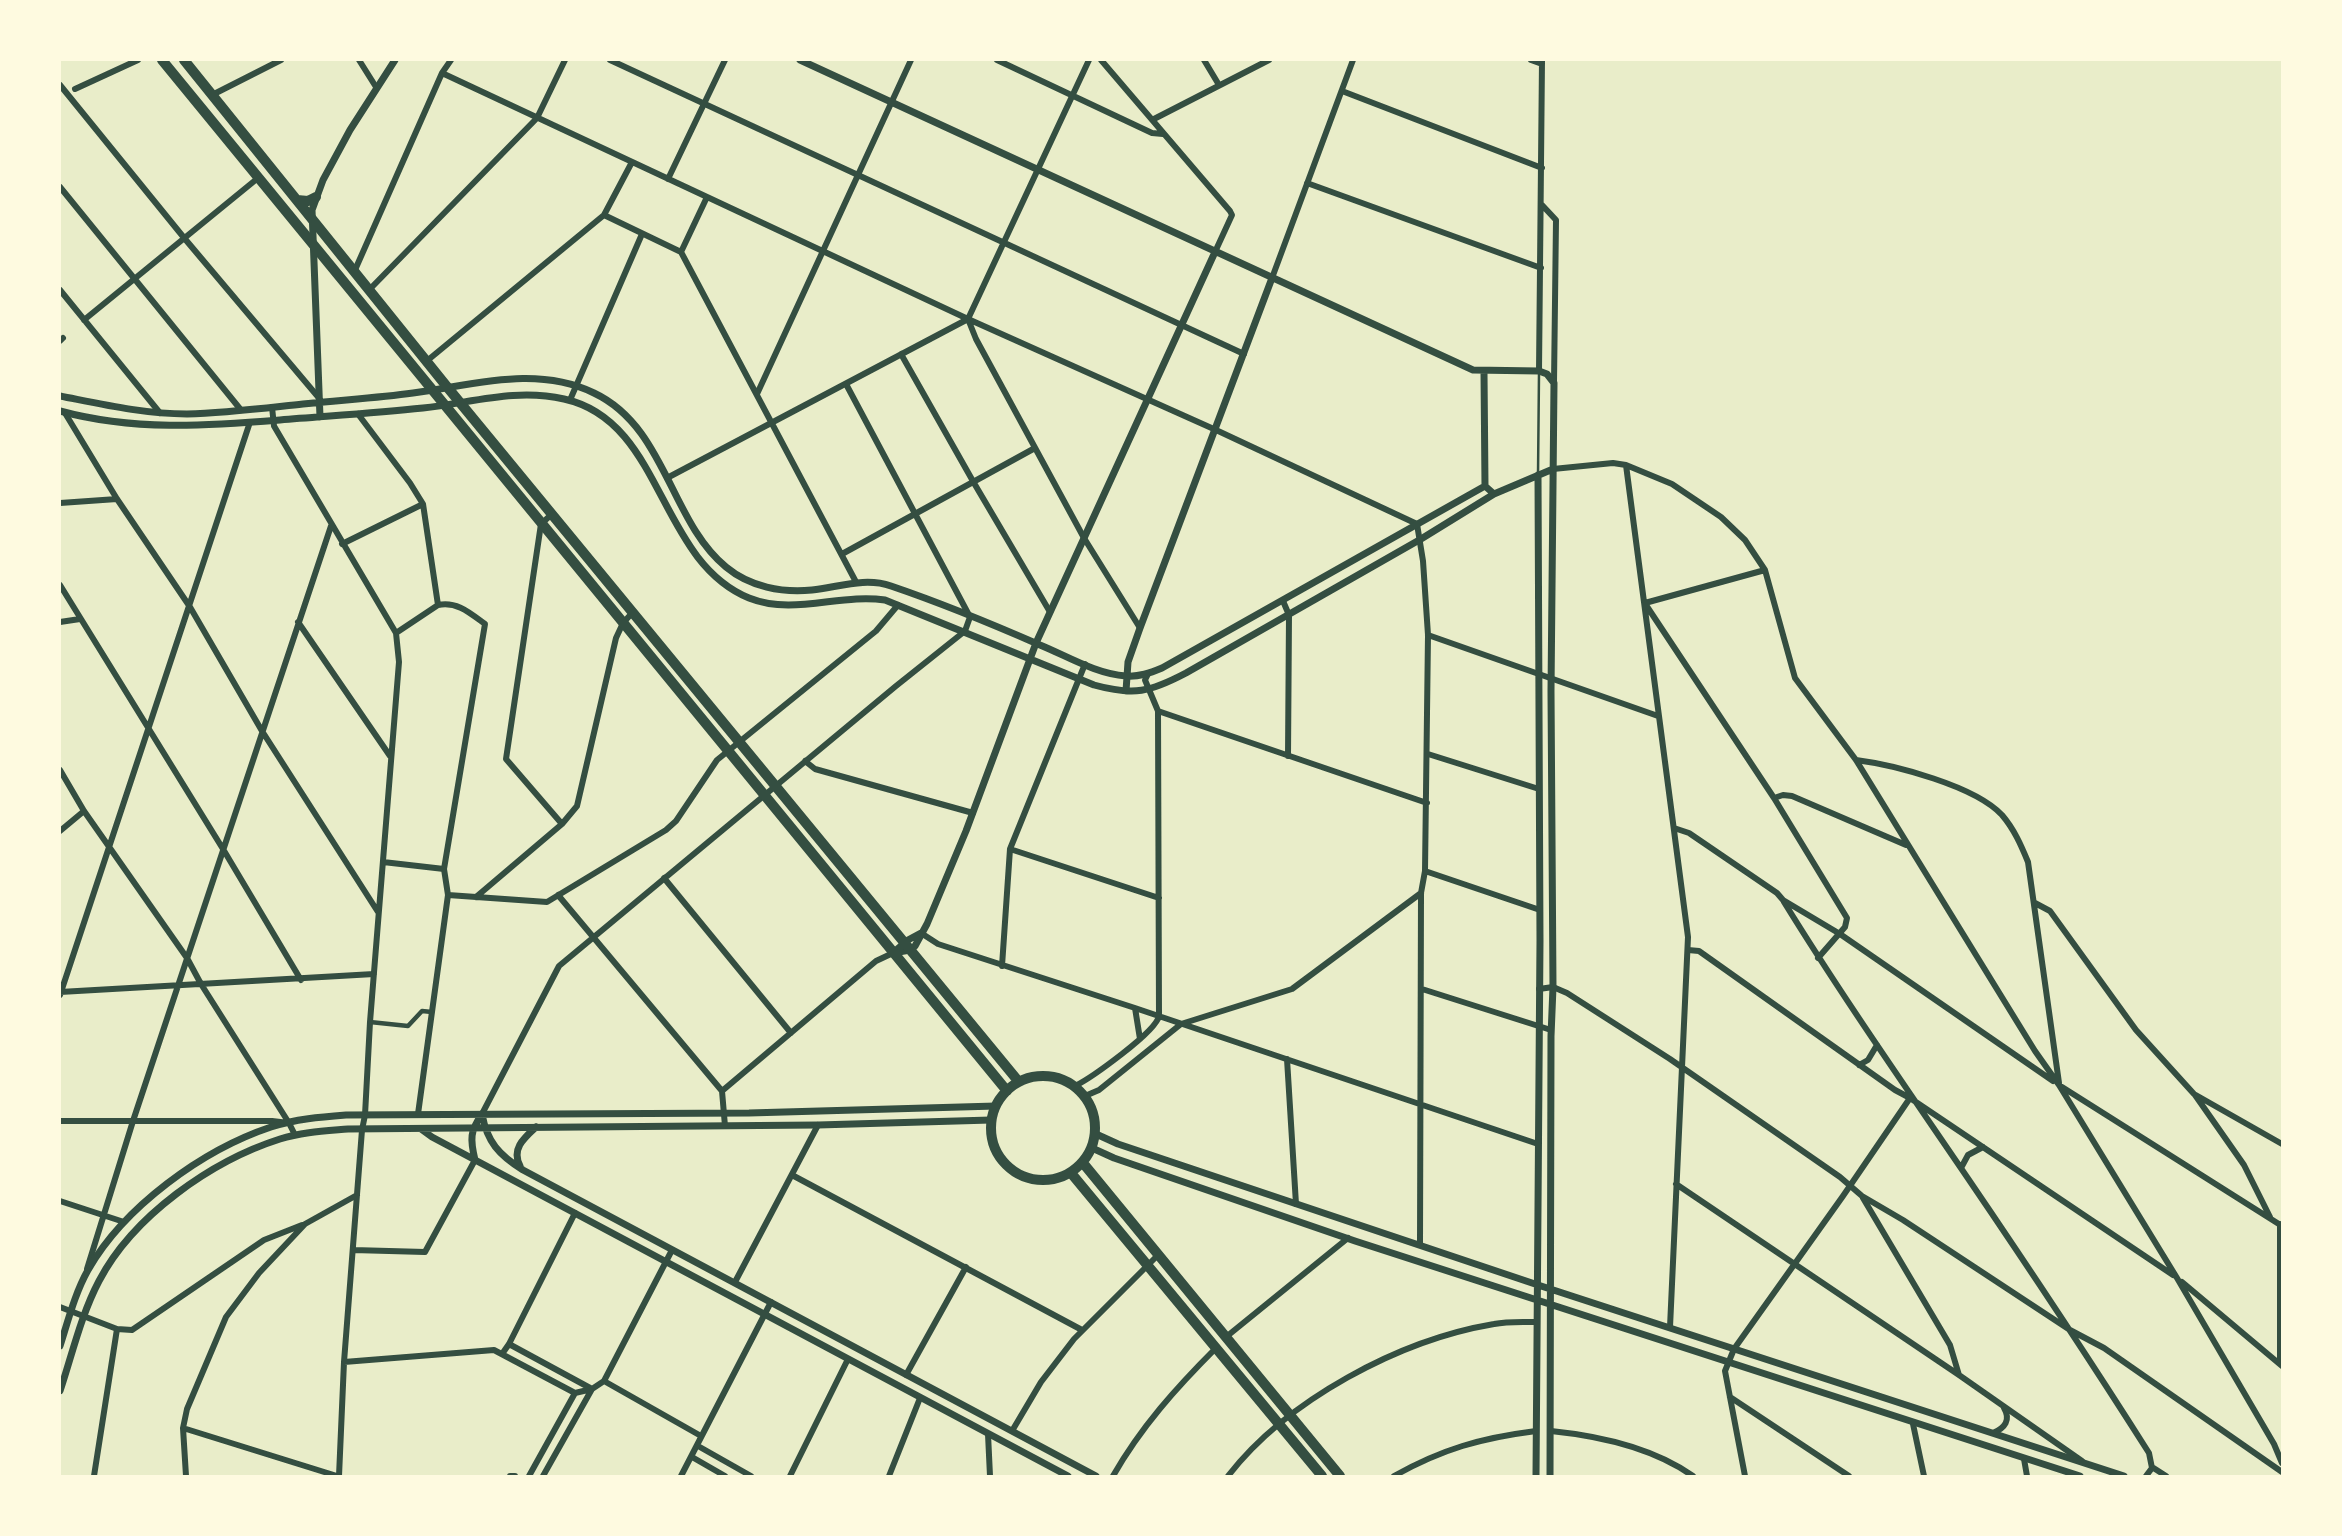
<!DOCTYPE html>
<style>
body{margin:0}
#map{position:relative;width:2342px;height:1536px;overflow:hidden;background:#e9edc9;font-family:"Noto Serif",serif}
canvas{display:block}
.frame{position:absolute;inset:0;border:61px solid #fefae0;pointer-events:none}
</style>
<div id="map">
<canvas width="2342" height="1536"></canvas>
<div class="frame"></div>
</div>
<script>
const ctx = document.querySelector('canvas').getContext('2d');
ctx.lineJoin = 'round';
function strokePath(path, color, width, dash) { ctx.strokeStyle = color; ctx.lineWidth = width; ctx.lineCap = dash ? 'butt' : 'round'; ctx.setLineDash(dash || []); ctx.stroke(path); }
const service = new Path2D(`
 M1538,475L1539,373`);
const pedestrian = new Path2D(`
 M370,1022L408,1026L422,1011L432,1012`);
const minor = new Path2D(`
 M359,60L376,87
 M610,60L1244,354
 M997,60L1152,133L1163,134
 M1101,60L1230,211L1232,215L1215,252
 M1204,60L1219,85
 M1531,60L1542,64
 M442,73L968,319L1216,430L1417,524L1423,561L1428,635L1425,871L1421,893L1420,1245
 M60,85L185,239L319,398
 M75,89L138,60
 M1342,91L1542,168
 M212,95L281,60
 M1152,120L1269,60
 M668,179L725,60
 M1307,183L1541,268
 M60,187L241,410
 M1542,205L1556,220L1554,383
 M604,215L681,252
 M681,252L856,582
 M681,252L707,197
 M355,270L442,73L451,60
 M1272,278L1353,60
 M370,289L537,118L565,60
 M60,290L160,413
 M968,319L976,339L1084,538L1140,628
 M968,319L1089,60
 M84,320L258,178
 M60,341L63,338
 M901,354L974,483L1050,612
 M428,360L604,215L632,162
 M1539,371L1542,60
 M757,394L911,60
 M570,400L642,234
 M272,407L274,426L396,633L399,662L370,1022L365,1115L362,1130L344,1362L339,1476
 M65,413L117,499L190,607L262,731L378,912
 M358,414L410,483L423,504L438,605
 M1626,465L1688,937L1670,1327
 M1553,469L1613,463L1626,465L1672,484L1721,517L1745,540L1765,570L1795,678L1856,760L2035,1051L2059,1085L2177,1278L2274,1444L2282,1463
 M667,478L968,319
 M60,503L117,499
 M552,514L541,524L506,759L562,824
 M342,544L423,504
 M842,554L1035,448
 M60,585L223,849L301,980
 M1283,601L1289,615L1288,756
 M1645,603L1765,570
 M1646,605L1774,798L1847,918L1845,927L1818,958
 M60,622L80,619
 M298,622L390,756
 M396,633L438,605C457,601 470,613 485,624L444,869L448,895L418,1114
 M1428,635L1658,716
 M1158,711L1427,803
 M1428,754L1539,789
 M1856,760C1895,765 1975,786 2002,815C2014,829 2021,845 2028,862L2059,1083
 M805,761L815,769L973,813
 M60,770L84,811L187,958L201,984L289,1123
 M1774,798L1783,795L1792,796L1906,845
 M1674,828L1689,833L1777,893L1783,900L1840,934L2053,1081
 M60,831L84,811
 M1010,849L1159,898
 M383,862L444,869
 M1425,871L1540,910
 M664,878L791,1033
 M448,895L547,902L666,830L676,821L717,760L876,631L898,605
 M558,895L722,1091L725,1126
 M476,897L562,824L577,806L616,638L623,623L633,612
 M1784,902C1842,996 1905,1086 1967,1177C2029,1268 2090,1360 2149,1453L2152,1468L2146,1476
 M2035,903L2050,911L2136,1030L2194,1094L2282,1144
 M921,933L938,944L1135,1008L1538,1144
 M1688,950L1699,951L1895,1090L1910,1098L2173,1275
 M1002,966L1010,849L1085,664
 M1422,989L1551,1030
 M1539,989L1553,987L1567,993L1670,1059L1840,1177L1862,1196L1903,1220L2070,1330L2104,1348L2282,1472
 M60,992L374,974
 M60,995L250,422
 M1135,1008L1140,1039
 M1287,1059L1296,1204
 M1859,1065L1868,1060L1877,1045
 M1075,1086C1091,1078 1156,1032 1159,1016L1158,711L1145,680L1148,674
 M2062,1087L2282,1226
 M722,1091L876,961L893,953
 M2195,1095L2244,1165L2270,1217
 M1085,1096L1099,1090L1181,1024L1292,989L1421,893
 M482,1114L559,966L896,686L965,631L970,617L846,384
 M60,1121H272L289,1123L295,1135
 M1961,1168L1968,1155L1983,1147
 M792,1175L1082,1330
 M1676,1184L1959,1375L2082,1461
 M1863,1198L1950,1345L1959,1375
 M60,1201L124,1222
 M353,1250L425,1252L475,1160
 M87,1269L133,1121L331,526
 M735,1282L818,1125
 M2182,1282L2282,1366
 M60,1307L117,1329L132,1330L264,1240L302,1225
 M1226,1337L1348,1238
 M509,1344L592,1389
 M502,1354L509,1344L575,1213
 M344,1362L494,1350L575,1393
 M2280,1363V1224
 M906,1375L966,1267
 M604,1381L701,1436
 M1730,1397L1849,1476
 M1913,1424L1924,1476
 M183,1428L337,1476
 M1012,1431L1041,1382L1074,1339L1158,1255
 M1551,1431C1600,1436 1652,1447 1693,1476
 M1993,1433C2005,1428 2011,1420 2004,1408
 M988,1434L990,1476
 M698,1446L751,1476
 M692,1457L725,1476
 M2024,1459L2027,1476
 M2152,1467L2166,1476
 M94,1476L117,1329
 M186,1476L183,1428L187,1409L226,1317L259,1273L305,1224L357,1195
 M510,1476H515
 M529,1476L575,1393L592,1389L604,1381L672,1250
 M543,1476L592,1389
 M681,1476L771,1302
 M790,1476L848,1359
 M889,1476L920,1398
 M1113,1476C1141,1427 1176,1388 1216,1348
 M1228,1476C1287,1400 1399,1340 1494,1324C1508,1321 1523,1322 1537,1322
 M1394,1476C1442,1449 1481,1438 1536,1431
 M1745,1476L1725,1371L1734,1349L1843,1196L1910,1098`);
const tertiary = new Path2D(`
 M800,60L1473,370L1539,371L1547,374L1554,383L1551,691L1553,987L1551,1036L1550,1476
 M1484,372L1485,486L1494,494
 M60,396C101,404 144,414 187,414C226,413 265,408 303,404C340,400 377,398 413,393C474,385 536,365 594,393C666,427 670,521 726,567C750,587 782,593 812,590C839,587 865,577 891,586C941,603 992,624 1040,645C1067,656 1096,674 1126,676C1139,677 1150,673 1162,668L1485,486
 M60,411C133,431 206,426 280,420C328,416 376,413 423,408C471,403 515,388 564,399C664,421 657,560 749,598C794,616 840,593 885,600L1094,685C1134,696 1150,692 1186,673L1421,539L1494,494L1553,469
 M320,417L312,210L323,180L350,130L395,60
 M1126,691L1128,662L1140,628L1272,278
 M893,953L910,950L915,946L927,924L966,831L1036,643L1215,252
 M893,953L908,940L921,933
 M482,1114C487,1142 499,1155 523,1170L1096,1476
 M421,1129L432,1137L1068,1476
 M1096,1134L1118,1144L1538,1285L2124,1476
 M1092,1148L1114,1158L1355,1241L2080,1476
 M475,1160C470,1139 470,1131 482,1114
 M520,1166C511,1149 524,1138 536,1127
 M60,1346C68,1321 75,1293 88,1270C124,1207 202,1150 271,1127C296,1119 320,1117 346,1115L749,1113L996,1106
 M60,1391C72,1355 81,1315 99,1281C133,1216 211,1161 280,1139C302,1132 325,1131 348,1129L818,1125L991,1120
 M1536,1476L1540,940L1538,475`);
const primary = new Path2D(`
 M162,60L1007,1091
 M184,60L448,388L1019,1082
 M297,200L308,201L316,197
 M991 1128a52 52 0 1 1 104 0a52 52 0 1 1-104 0Z
 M1083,1163L1340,1476
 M1071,1173L1322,1476`);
strokePath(service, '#344e41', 2.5);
strokePath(pedestrian, '#344e41', 4.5);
strokePath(minor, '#344e41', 6);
strokePath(tertiary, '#344e41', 7);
strokePath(primary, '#344e41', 10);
</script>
